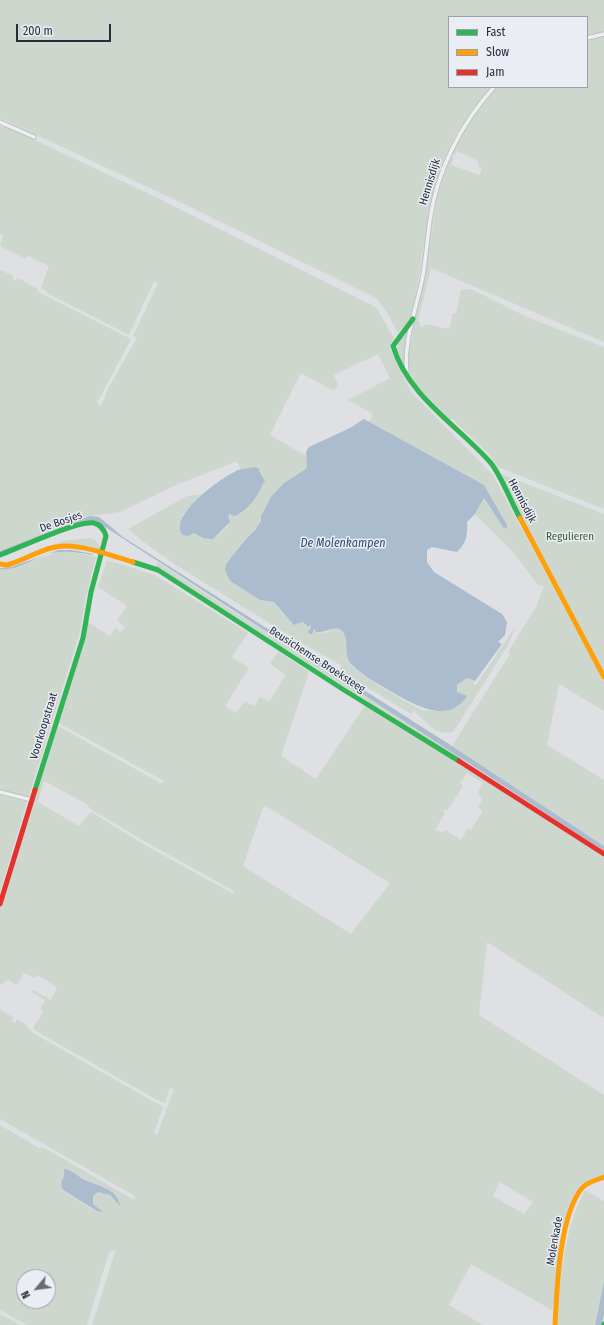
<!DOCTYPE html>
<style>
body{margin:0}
#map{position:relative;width:604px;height:1325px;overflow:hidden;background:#dee0e3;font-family:"Fira Sans Condensed",sans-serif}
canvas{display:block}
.legend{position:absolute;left:448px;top:16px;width:140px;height:72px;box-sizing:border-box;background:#eaeef4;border:1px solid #9ba1aa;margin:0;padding:5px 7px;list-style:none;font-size:12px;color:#252d3c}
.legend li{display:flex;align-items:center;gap:8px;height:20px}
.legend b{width:20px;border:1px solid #9ba1aa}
.north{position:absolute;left:16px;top:1269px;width:40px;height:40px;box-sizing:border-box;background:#eaeef4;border:1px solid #9ba1aa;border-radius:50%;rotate:241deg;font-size:11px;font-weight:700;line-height:16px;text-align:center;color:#252d3c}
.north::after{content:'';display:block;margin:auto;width:14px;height:18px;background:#666c76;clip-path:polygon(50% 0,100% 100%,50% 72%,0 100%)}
.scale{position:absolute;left:16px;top:24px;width:95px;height:18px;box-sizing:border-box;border:2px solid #252d3c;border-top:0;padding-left:5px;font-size:12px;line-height:14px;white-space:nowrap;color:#252d3c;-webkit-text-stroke:3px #eaeef4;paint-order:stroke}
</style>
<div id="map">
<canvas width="604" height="1325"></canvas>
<ul class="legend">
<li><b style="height:5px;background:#30b455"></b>Fast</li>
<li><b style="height:5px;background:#ff9f0a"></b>Slow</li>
<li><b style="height:5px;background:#e5322d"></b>Jam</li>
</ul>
<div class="north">N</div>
<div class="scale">200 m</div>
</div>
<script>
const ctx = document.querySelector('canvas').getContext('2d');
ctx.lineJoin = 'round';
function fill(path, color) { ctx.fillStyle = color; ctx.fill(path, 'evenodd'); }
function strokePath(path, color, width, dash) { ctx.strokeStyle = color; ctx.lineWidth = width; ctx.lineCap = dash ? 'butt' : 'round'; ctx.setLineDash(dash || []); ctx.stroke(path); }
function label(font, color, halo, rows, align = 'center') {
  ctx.font = font + ' "Fira Sans Condensed",sans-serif'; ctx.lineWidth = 3; ctx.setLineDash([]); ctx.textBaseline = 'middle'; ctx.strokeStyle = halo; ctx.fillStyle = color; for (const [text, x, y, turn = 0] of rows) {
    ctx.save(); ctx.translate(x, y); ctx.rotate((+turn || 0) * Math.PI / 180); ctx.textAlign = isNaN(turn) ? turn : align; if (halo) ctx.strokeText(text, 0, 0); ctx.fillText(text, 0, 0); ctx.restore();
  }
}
const green = new Path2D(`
 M0,0H604V32L587,35V17H449V87H491L456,134L442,163L430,203L419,276L411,316L407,323L398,333L388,314L376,298L182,203L0,118Z
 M604,35V342L431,268L418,321L420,323V326L423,327L425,324L449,329L453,313H456L461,290L471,289L527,317L604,347V509L498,467L489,454L452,419H447C427,399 409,387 408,357L428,256L437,197L449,160L451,156L454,158L451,165L479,175L482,170L478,165V161L457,151L455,156L453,154C454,138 486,101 497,87H587V39Z
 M0,126L11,129L145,192L377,308L394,338L389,347L411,392L493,475L604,682V711L559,684L547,745L604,780V846L452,746L510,654L508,652L537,605L544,586L538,585L514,553L475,514L484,498L503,527L506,528L507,525L484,485L369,422L373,414L348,400L390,378L378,354L334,375L338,385L334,391L301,373L270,435L306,456L308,465L307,468C282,482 270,496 260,522C256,531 246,537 241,546C235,556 233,570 230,581L260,600L274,602L294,625L304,622L307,627L310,625V629C314,630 318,633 323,633C330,632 333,627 340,629C351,637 342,652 349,663C355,672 414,708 423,710C435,712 448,711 459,706L457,685L467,678L474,681L473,684L476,685L516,626L508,645L454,731C439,738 424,722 414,710L411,714L339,670L342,666C298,641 255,615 213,588C183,570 155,552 128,529L187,496L204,494L182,515L192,534L194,533L213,539L228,526L230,520L228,516V514L236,515C244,509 250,505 255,498C259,493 260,486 265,481L262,473L256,467L241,470L237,461L176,485L120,512L90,516L0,551V270L14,276L12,279L16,281L18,278L39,290L38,292L131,339L97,403L101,406L109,387L137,338L133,336L158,283L154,281L129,335L49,294L41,287L49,266L28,256L26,259L0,246L3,235L0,234Z
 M409,326L406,370C393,349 396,345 409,326Z
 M498,473L604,514V676Z
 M89,538L94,539L102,549L99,551L49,546L43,548L64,541Z
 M58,552H71L96,557L86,596L80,632L28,799L0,791V569H10Z
 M107,560L155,575L248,633L232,657L249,668L225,706L236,713L245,701L254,706L260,697L269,702L286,675L270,664L278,652L308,671L307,678L281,756L316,779L364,707L369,708L451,758L604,855V1018L487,942L479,1015L604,1095V1175L580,1185C554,1221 561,1270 552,1310L471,1264L449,1305L483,1325H92L116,1249L109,1252L87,1325H27L0,1310V1125L39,1148L42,1147L55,1154L129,1197L134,1199L135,1196L0,1119V1009L14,1018L12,1021L15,1023L17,1019L25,1024L33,1033L163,1107L154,1133L157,1135L174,1089L170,1088L165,1103L157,1100L36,1031L33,1028L44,1011L40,1009L45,1000L32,992L33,990L51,1000L57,987L37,975L34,978L24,973L17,985L8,980L0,985V907L56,725L162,784L164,781L57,722L88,622L110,636L115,628L121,632L125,627L117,620L127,606L98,587ZM467,773L483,783L478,792L482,801L478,807L483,811L471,830L468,828L461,840L445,830L443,833L435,830L445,813L443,811L444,809L447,811L463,786L460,783ZM44,781L85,803L92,810L144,841L234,891V894L150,848L91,812L79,826L38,802ZM264,805L390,883L351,934L243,866ZM72,1171L86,1180L105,1187L119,1205L110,1195L98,1192L93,1196V1204L101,1211L92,1209L62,1190V1177L65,1172ZM500,1182L533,1202L524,1214L493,1196ZM24,1277H48V1301H24Z
 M158,563L466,761L442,748L155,567Z
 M0,795L27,802L0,892Z
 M585,1190L604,1201V1281L595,1325H556C561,1279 563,1231 585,1190Z
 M0,1314L20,1325H0Z`);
const water = new Path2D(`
 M364,419L484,485L507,525V529L503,527L484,498L475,514L467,522C468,536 466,543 457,552L432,547L427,550V562L434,572L502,614L507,622L505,635L498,642L502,644L475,681L467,678L457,685V692L467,696C448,726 413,704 390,691C377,683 363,676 352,665C341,656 352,638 340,629C332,627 325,633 316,632L314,629L312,634H309L308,631L311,628L310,625L308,627L303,622L294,625L274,602L260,600L230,581L225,570L226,564L246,539L255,530L261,521V516L271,497L284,483L307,468L306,452L309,447L350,428Z
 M254,467L258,468L265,481C261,486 260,492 256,497C250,506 244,511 235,516L228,514L230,522L213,539L203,538L194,533L188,536L183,535C167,516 221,478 236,471C241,468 248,469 254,467Z
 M90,516L99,517L123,537L452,746L604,846V851L99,523L92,521L0,554V551Z
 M59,550H72L93,554L92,555C77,552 63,550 48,554C33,559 17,571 0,569V568L11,567Z
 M64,1169C72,1170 77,1175 83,1179C97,1186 118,1188 120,1206L110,1195L98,1192L93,1196V1204L103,1212L97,1211L63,1190C58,1182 66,1177 64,1169Z
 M604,1281V1314L602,1325H595Z`);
const street = new Path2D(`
 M587,38L604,34
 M0,122L34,137
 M407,373C403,342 416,310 422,280C426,260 427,240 430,220C437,170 461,124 494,87
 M0,792L32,800`);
const fast = new Path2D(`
 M413,319L393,346C408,396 457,425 490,462C500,473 512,504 520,518
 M0,555C19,548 78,520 94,523C101,525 104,529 106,536L91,592L83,638L35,790
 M133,562L158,570L344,690L459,761
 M604,1324V1325`);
const slow = new Path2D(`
 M520,518L604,677
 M0,564L7,565C22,561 36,552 51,548C76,541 108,555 133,562
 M555,1325C557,1289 559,1216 582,1188C587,1182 597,1180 604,1177`);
const jam = new Path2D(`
 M459,761L604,854
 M0,904L35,790`);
const streetNames = [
 ["Hennisdijk",430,182,-73],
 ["Hennisdijk",522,501,62],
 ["De Bosjes",61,522,-19],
 ["Beusichemse Broeksteeg",317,660,33],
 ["Voorkoopstraat",44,726,-73],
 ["Molenkade",555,1241,-80]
];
const parkNames = [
 ["Regulieren",570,537]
];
const waterNames = [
 ["De Molenkampen",343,544]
];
fill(green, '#ced7ce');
fill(water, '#acbccf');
strokePath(street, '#bcbec1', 5.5);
strokePath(street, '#edeef0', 3.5);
strokePath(fast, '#30b455', 5);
strokePath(slow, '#ff9f0a', 5);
strokePath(jam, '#e5322d', 5);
label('11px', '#252d3c', '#eaeef4', streetNames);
label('11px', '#385733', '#eaeef4', parkNames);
label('italic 12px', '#304a6f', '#eaeef4', waterNames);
</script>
